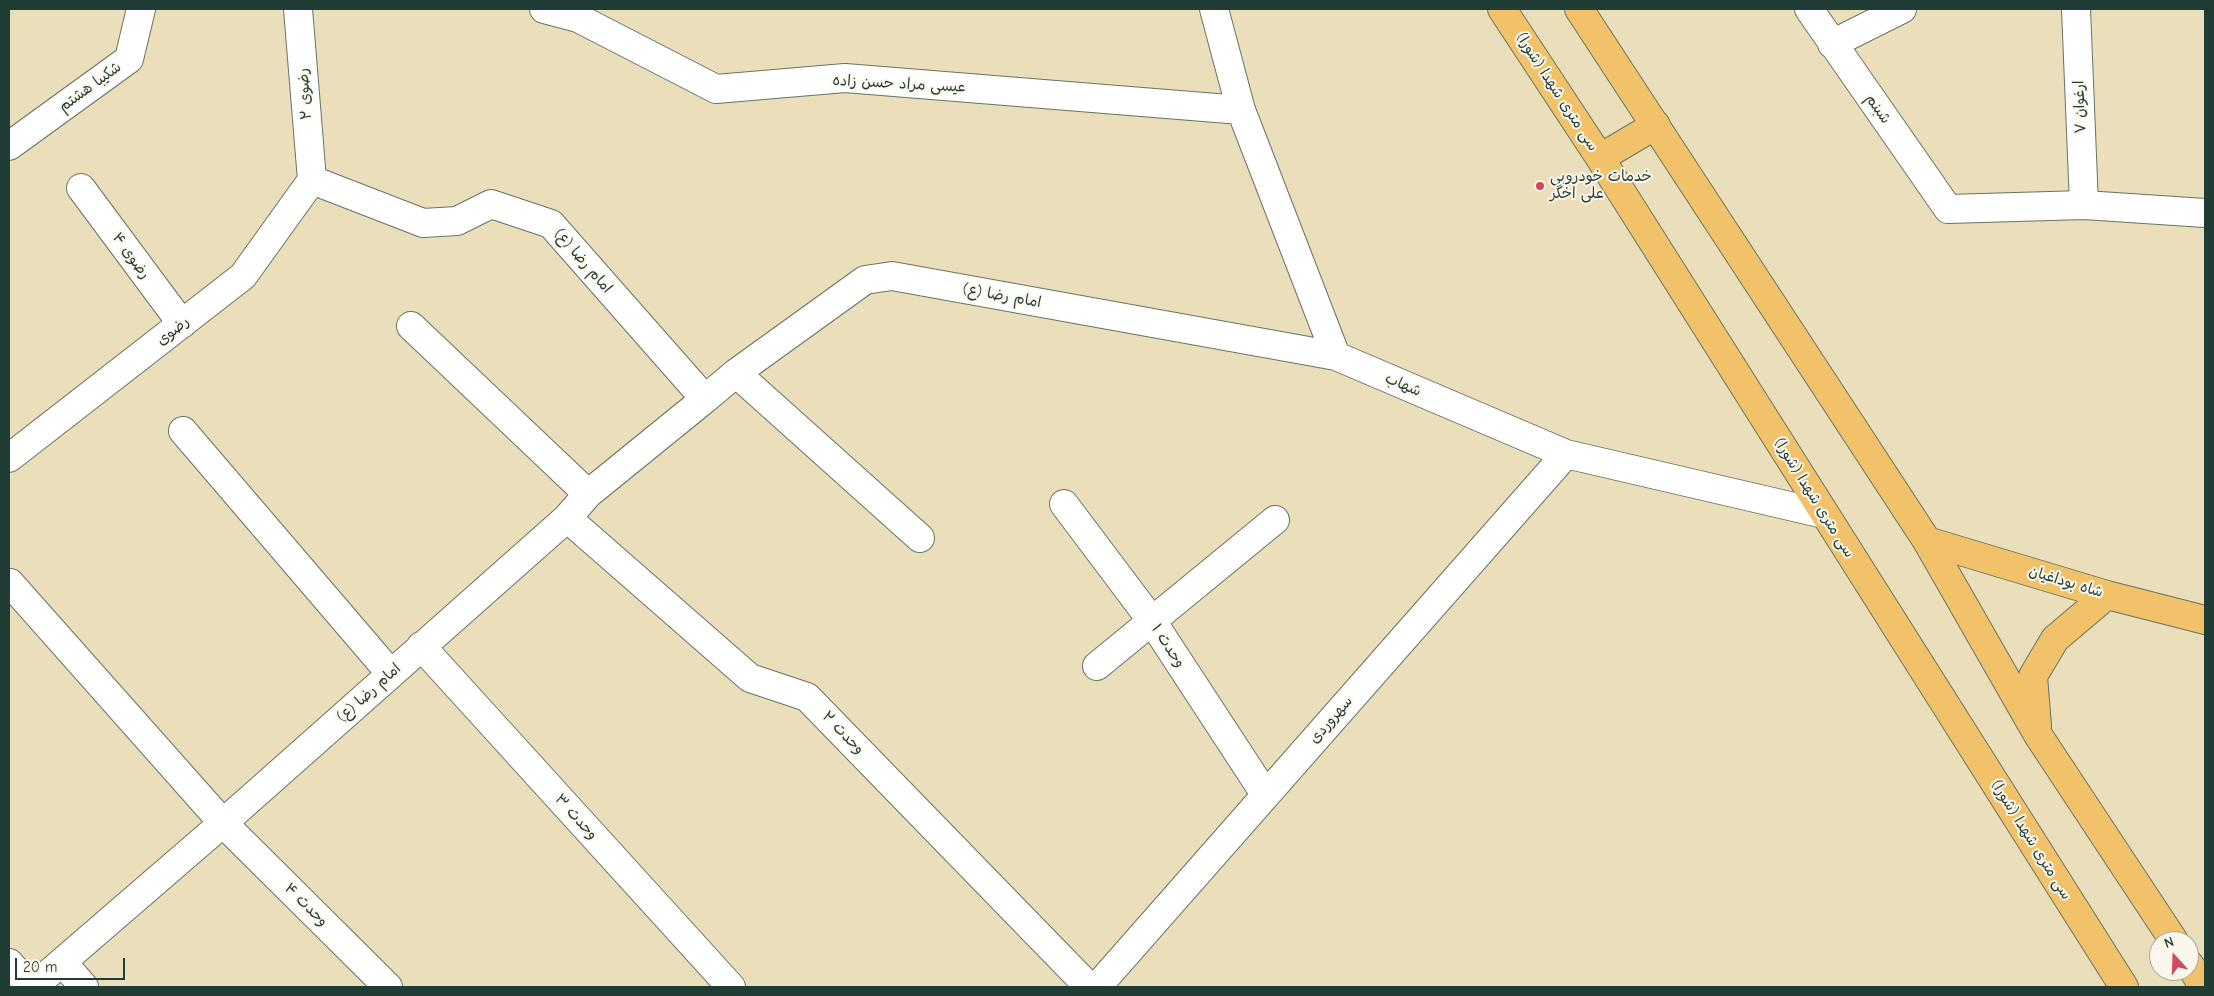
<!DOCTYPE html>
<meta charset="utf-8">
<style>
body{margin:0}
#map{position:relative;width:2214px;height:996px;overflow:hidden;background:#ebdebb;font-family:"Comic Neue",sans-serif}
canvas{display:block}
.frame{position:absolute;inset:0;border:10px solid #1f3d34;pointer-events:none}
.north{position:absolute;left:2149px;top:931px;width:50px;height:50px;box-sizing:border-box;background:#fbf7ec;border:1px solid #a3ada2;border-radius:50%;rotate:340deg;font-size:14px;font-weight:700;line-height:20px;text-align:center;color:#1f3d34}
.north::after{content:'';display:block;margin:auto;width:18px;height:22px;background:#d1495b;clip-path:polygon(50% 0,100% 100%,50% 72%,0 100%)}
.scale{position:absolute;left:15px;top:958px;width:110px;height:22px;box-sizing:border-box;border:2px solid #1f3d34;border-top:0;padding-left:6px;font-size:15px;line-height:18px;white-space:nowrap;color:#1f3d34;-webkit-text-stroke:4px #fbf7ec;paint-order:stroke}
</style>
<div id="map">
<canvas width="2214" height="996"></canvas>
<div class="frame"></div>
<div class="north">N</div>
<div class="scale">20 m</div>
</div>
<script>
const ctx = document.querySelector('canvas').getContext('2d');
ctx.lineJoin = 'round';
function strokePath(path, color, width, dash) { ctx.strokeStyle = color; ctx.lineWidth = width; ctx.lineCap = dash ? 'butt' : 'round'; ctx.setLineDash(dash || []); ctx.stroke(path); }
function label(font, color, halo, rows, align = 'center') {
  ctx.font = font + ' "Comic Neue","Playpen Sans Arabic",sans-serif'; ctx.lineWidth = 4; ctx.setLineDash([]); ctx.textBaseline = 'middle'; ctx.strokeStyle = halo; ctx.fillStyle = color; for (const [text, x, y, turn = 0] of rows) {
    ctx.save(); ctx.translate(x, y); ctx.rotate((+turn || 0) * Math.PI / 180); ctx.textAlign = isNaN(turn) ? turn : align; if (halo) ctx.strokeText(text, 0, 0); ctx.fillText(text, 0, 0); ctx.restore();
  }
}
const minor = new Path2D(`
 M298,9L312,180
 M544,9L578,18L716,89L845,78L1241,110
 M1214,9L1241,110L1336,356L1566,454L1824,514
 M1809,9L1948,209L2084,205L2205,213
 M2076,9L2084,205
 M1832,44L1902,9
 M9,146L129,59L141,9
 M312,180L423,223L457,221L491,204L551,224L705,399L736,373L865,280L892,276L1336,356
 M81,188L182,324
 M411,326L588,494
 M736,373L920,538
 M183,431L391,674
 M9,458L243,276L312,180
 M1064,504L1152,621L1265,794
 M567,518L750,678L807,697L1089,987
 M10,583L223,823L388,987
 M421,646L731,987
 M1097,666L1275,520
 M9,963L30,987
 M63,963L84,987
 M33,987L223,823L567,518L588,494L705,399
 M1097,987L1566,454`);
const major = new Path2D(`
 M1502,9L1600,158L2124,987
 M1579,9L1927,541L2038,735L2174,941
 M1600,158L1656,125
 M1927,541L2107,595L2205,620
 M2037,726L2033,676L2055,639L2107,595
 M2189,964L2204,987`);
const markers = [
 [1540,186,5,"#d1495b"]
];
const streetNames = [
 ["عیسی مراد حسن زاده",899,84,3],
 ["شکیبا هشتم",90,87,-36],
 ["سی متری شهدا (شورا)",1557,92,57],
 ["رضوی ۲",305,94,-94],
 ["ارغوان ۷",2080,107,-92],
 ["شبنم",1878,109,55],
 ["رضوی ۴",131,256,54],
 ["امام رضا (ع)",583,261,49],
 ["امام رضا (ع)",1002,296,10],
 ["رضوی",173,331,-38],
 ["شهاب",1403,385,23],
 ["سی متری شهدا (شورا)",1814,498,58],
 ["شاه بوداغیان",2066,582,17],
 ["وحدت ۱",1168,646,57],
 ["امام رضا (ع)",369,693,-42],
 ["سهروردی",1331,720,-49],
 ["وحدت ۲",843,733,46],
 ["وحدت ۳",576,817,48],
 ["سی متری شهدا (شورا)",2031,840,58],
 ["وحدت ۴",306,905,45]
];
const poiNames = [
 ["خدمات خودرویی",1550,177],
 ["علی اخگر",1550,194]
];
strokePath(minor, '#667563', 30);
strokePath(major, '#667563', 30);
strokePath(minor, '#fff', 28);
strokePath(major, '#f2c26a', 28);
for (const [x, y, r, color] of markers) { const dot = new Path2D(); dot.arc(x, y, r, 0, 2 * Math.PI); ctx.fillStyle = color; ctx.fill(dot); strokePath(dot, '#fbf7ec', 2); }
label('15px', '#1f3d34', '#fbf7ec', streetNames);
label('15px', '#1f3d34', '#fbf7ec', poiNames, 'left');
</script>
